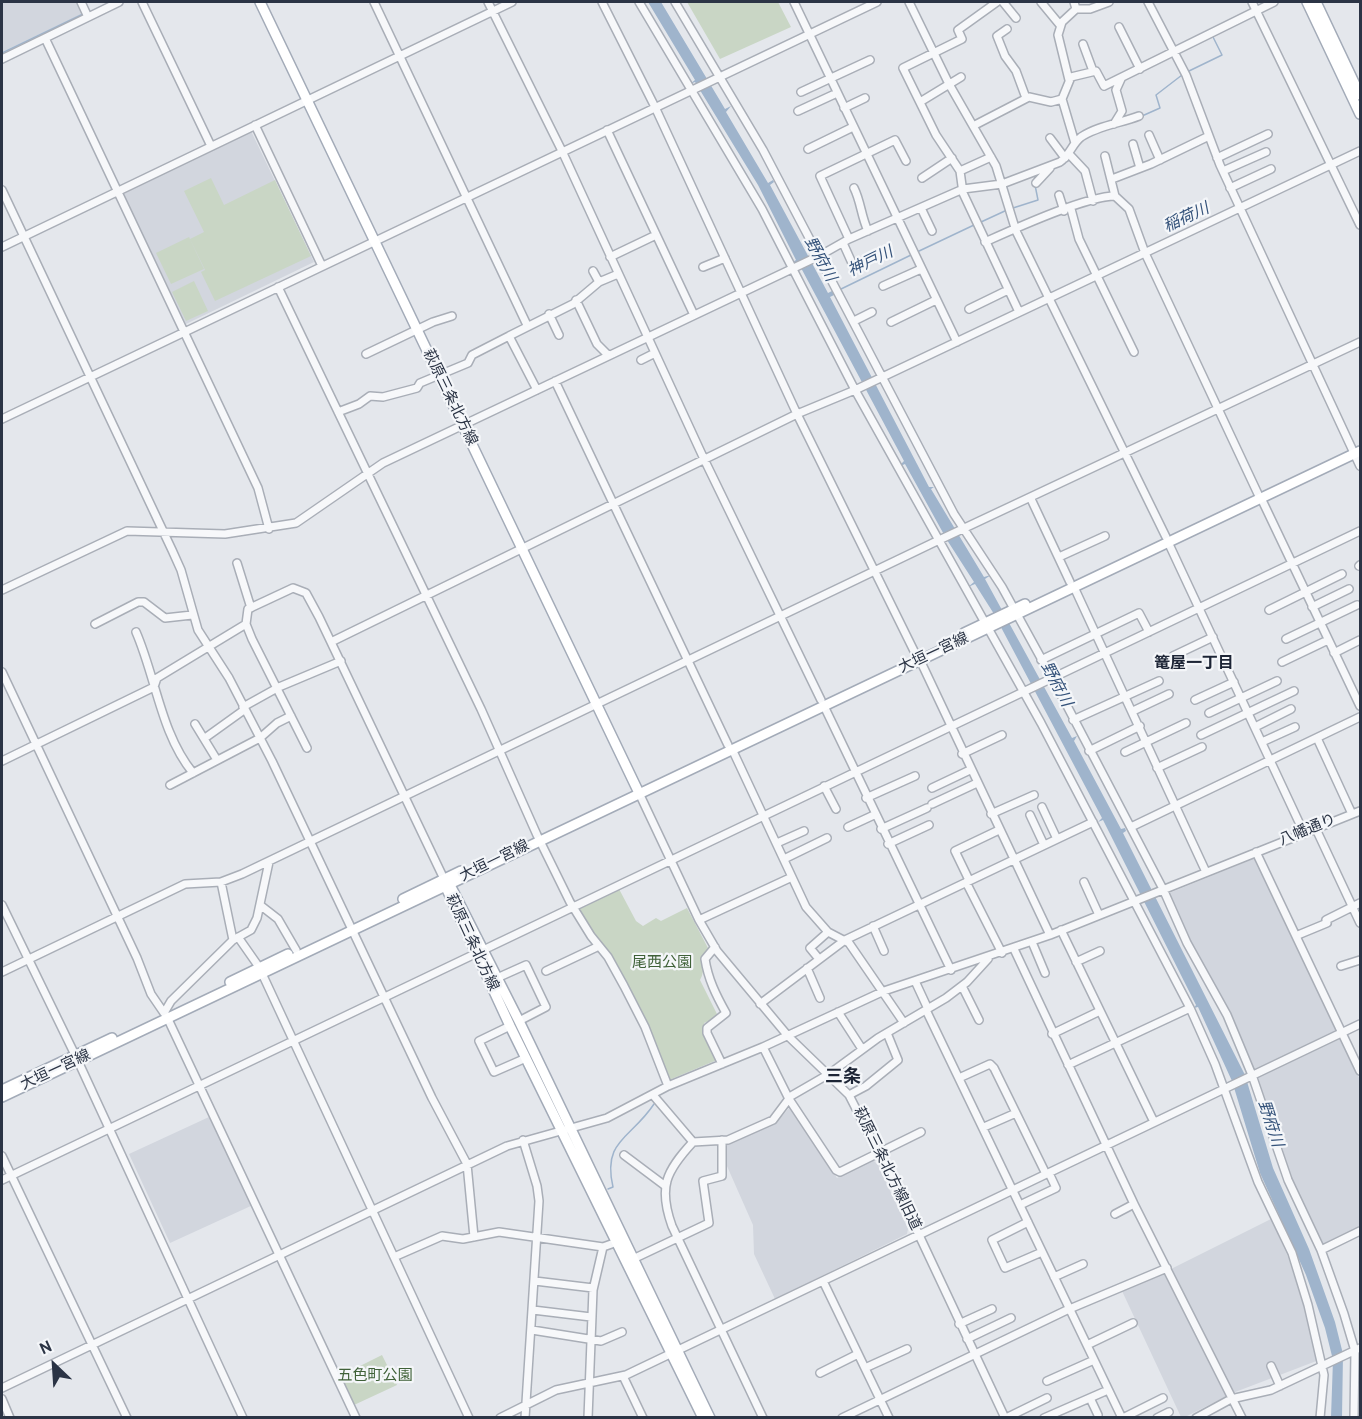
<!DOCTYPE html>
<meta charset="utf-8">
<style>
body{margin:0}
#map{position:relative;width:1362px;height:1419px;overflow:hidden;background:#e4e7ec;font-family:Overpass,sans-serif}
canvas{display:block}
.frame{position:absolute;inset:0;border:3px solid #2b3445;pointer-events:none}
.north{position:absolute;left:24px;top:1335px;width:60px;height:60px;-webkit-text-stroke:4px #f4f6f9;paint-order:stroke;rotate:335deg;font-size:16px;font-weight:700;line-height:24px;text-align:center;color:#2b3445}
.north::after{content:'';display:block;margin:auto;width:21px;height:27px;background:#2b3445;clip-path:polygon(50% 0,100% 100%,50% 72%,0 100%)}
</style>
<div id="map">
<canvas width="1362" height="1419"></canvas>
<div class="frame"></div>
<div class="north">N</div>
</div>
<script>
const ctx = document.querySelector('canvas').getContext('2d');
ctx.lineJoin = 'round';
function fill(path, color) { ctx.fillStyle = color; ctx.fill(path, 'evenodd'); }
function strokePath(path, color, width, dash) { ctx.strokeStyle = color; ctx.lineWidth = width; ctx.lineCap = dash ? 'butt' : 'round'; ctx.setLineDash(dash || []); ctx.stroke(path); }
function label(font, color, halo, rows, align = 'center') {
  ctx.font = font + ' Overpass,"Noto Sans JP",sans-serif'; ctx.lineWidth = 4.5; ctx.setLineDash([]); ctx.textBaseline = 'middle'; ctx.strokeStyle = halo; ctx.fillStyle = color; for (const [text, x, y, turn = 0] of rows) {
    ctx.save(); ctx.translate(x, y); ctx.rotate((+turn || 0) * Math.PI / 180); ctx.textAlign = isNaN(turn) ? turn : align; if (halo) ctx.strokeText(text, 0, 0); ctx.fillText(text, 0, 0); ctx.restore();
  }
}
const built = new Path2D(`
 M2,2H76L82,14L2,52Z
 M251,131L314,262L186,324L123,193Z
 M1258,857L1339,1030L1253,1070L1188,943L1167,894Z
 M1340,1037L1360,1080V1229L1322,1247L1289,1179L1255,1077Z
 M790,1107L837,1178L873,1160L878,1165L908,1229L907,1234L775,1299L754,1254L753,1225L719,1148L777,1122Z
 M209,1117L253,1205L170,1243L129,1154Z
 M1271,1219L1288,1257L1317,1344L1319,1360L1230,1394L1171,1269Z
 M1166,1271L1227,1396L1185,1417H1181L1122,1291Z`);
const green = new Path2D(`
 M687,2H778L791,27L720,59Z
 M211,178L224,205L275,180L311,256L215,301L201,272L205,270L190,239L204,232L184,191Z
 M189,237L204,269L171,284L156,253Z
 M194,281L208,311L186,321L172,292Z
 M619,889L636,921L643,926L656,918L661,921L687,908L709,950C701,959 706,970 700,980L717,1014L716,1018L704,1023V1035L717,1060L669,1080C647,1018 614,962 578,908Z
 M382,1355L397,1385L354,1405L340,1376Z`);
const water = new Path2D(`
 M648,2H661L725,109L731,106L726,112L768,183L773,180L774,182L770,185L828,293L832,291L834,295L830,297L929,487H934L931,489L984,577L991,575L985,579L1072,738L1077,736L1074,741L1121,829L1125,828L1126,831L1123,833L1245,1075L1273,1168L1309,1249L1335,1322L1343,1354L1342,1417H1331L1333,1360L1325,1328L1306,1275L1260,1173L1232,1081L1198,1007L1194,1008L1196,1005L1103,820L1098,822L1102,818L994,614L975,584L968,587L974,582L947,540L905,464L898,467L904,461L800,266L794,265L793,262L796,260L758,185L695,82L690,84L695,80Z`);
const stream = new Path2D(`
 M2,53L83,14
 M1189,71L1222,55L1213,37
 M1142,116L1160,108L1156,95L1182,75
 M1013,208L1038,200L1035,185
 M981,222L1007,210
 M917,252L974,225
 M839,290L911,255
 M608,1189L613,1187C602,1140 631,1139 654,1104`);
const minor = new Path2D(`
 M81,2L88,17
 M142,2L211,146
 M374,2L527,325
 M488,2L562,151L704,459L821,700
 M602,2L655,107L797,414L916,655
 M639,2L762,209L855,390L1041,723L1190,1008L1215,1064L1258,1182L1292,1253L1308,1305L1324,1375L1320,1418
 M675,2L763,150L954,514L1002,587L1064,700L1163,889L1187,943L1227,1015L1252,1075L1288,1180L1321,1250L1344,1314L1355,1351L1354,1418
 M794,2L957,342
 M909,2L949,84L996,166L1016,231L1166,537
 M997,2L958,30L962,39L903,68L936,135L960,171L963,193L1019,312
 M1003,2L1016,18
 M1041,2L1060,25
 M1148,2L1186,75L1220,165L1360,466
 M1252,2L1360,225
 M1076,9H1090L1109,2
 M1119,27L1140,69
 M1007,29L997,36L1005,56L1016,71L1026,98
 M45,38L258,488L269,529
 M1083,44L1093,71
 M2,59L119,2
 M1069,80L1058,35L1062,22L1076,9L1074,2
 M801,92L870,60
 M1062,99L1075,143
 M920,102L961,77
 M844,108L865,98
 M798,111L837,93
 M1114,124L1122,111L1116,90L1121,79
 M255,125L322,266
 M973,126L1029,97L1051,102L1062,99L1071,77L1096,71L1104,86L1274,2
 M607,130L694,315
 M1149,135L1160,160
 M1050,138L1065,158
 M1133,144L1140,168
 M808,149L853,127
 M1069,154L1085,171L1093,201
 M1105,156L1115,196
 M1217,158L1268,134
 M960,171L991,157
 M1223,171L1266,152
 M922,178L952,158
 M1112,179L1151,164L1209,136
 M1036,183L1050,168
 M854,188C861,202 861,216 868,231
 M1230,188L1271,169
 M2,190L172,550L181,570L198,630L229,678L272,761L432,1098L467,1164L474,1237
 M1059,195L1064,211
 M921,208L932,231
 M1071,209L1079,239L1134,352
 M849,239L820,176L895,140L906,161
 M985,242C1014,229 1086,196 1115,196L1129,209L1145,253L1258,494
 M843,243L852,263
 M2,247L512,2
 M610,257L656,235
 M703,267L725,258
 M593,271L599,282
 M883,286L921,269
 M278,287L481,709L537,835L570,902L591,936L608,957L624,986L645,1027L668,1086
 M576,300L597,344L608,355
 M969,309L1008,290
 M549,314L559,335
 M854,321L872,312
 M891,322L936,300
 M366,354L433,322L452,316
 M641,360L655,353
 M555,381L728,745
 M537,390L509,336L573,304L599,282L618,274
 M338,412L359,404L370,396L383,397L417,388L420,383L468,363L472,355L509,336
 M2,419L877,2
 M1261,498L1360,706
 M1031,499L1070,582
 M1168,542L1304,833
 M1059,557L1105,536
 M237,563L251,608
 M1359,566L1360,565
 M1074,587L1206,872
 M2,590L127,531L225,534L296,523L383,463L819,256L849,239L963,189L1002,184L1060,162C1070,155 1072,144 1081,137C1097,126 1121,123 1139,116
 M1312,607L1349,589
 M1269,610L1342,574
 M95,624L138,602H144L165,618L192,615
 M136,632C156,678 161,734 193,773
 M1286,639L1357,605
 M331,642L797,414L855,390L1360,151
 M1334,653L1360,640
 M1173,656L1213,637
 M920,660L1050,935
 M1041,660L1139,613L1149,632
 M1282,662L1328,640
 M2,672L137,958L151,994L164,1013L171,1001L233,940L251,930L257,918L269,862
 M1195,700L1234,682
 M824,706L951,970
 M243,707L279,687L341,661
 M1133,711L1169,694
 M1209,713L1277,681
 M1073,720L1159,681
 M195,724L217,760
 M1255,727L1291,709
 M1201,735L1294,691
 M205,738L244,710
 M1317,738L1352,814
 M1262,742L1295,727
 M307,748L252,639L246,624L248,609L293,588L306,593L319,617L444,879
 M732,749L806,907L828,932L849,943L904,1023
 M1089,751L1140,726
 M1125,752L1186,723
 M962,754L1002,735
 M2,761L154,687L157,678L246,624
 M1157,768L1202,747
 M170,785L260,738L277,723L291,716
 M824,786L836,809
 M932,788L970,770
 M639,793L699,920L717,951L788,1036L849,1095L903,1201L1005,1418
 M866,798L915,776
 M932,804L977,783
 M1042,807L1057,839
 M991,814L1034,795
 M1030,815L1044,845
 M848,827L874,815
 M1131,827L1360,717
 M881,829L927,808
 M1316,829L1360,923
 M777,843L804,831
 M888,844L929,825
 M1256,852L1360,1071
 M784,859L827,838
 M969,880L955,851L999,830
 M221,882L233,940
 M966,882L1002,953
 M1084,882L1099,915
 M2,905L78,1061L243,1418
 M260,905L278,919L296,950
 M699,920L792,877
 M873,926L884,951
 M1061,930L1154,1122
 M1298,935L1327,923L1326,920L1360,903
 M238,937L259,967L469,1418
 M1032,942L1045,973
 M715,947L705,959C708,979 716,995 726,1013L707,1028V1033L722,1064
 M1014,949L1134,1204L1242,1418
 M819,959L810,948L828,932
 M1076,962L1100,951
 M1341,966L1360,960
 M807,968L820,998
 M546,971L599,946
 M2,972L185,884L221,882L242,874L937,541L1360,342
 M497,978L526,965L546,1007L519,1021
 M915,981L928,1009
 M962,986L979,1020
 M760,1004L845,940L1093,822
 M926,1010L1122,1418
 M838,1012L862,1049
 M166,1015L356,1418
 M510,1026L479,1041L494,1072L526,1058
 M1052,1034L1100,1011
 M763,1047L789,1099L836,1170L840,1172L921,1132
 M1068,1065L1190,1008
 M959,1078L990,1064L994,1068L1046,1174
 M653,1095L693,1142
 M849,1095L866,1086L898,1060L887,1033
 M984,1127L1016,1113
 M523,1140L537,1186L539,1201L525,1418
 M624,1155L664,1185
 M2,1156L127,1418
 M2,1180L1360,531
 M1020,1205L1056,1188L1049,1173
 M1115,1214L1134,1204
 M1028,1222L992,1240L1005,1268L1042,1252
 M1321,1250L1360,1231
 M394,1257L442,1236L463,1239L499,1232L603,1247L617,1242
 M633,1259L709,1223L703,1181L722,1176V1140
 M1054,1277L1083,1264
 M535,1281L593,1288
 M823,1281L889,1418
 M533,1310L591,1317
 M959,1324L992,1309
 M532,1330L601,1341L622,1332
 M967,1339L1011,1318
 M1087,1345L1133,1323
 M1271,1366L1280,1386
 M865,1368L907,1349
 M820,1373L858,1354
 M623,1376L643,1418
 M1047,1381L1094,1360
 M2,1388L507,1146L607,1118L668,1086L763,1047L884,991L1050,935L1360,811
 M1090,1398L1098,1415
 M2,1399L10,1418
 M500,1418L556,1390L626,1375L1360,1024
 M588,1418L593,1290L603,1247
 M763,1418L672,1226C658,1187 666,1171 693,1142L728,1140L773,1120L791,1096L829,1074L878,1038L946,998L967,982L988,959
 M842,1418L1067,1310L1167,1268
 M1006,1418L1047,1398
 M1044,1418L1108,1390
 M1123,1418L1163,1398
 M1157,1418L1169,1412
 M1196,1418L1231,1399L1271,1390L1360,1348`);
const major = new Path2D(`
 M260,2L639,793
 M1307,2L1360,114
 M1316,2L1360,95
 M964,633L1025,604
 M448,881L519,1021L710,1418
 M444,883L510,1026L703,1418
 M403,899L461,871
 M230,982L288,954
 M2,1090L112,1038
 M2,1097L1360,451`);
const streetNames = [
 ["萩原三条北方線",449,398,64],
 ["大垣一宮線",934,654,-25],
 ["八幡通り",1308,831,-22],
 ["大垣一宮線",495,862,-26],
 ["萩原三条北方線",471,943,65],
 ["大垣一宮線",56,1071,-25],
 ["萩原三条北方線旧道",886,1169,64]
];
const parkNames = [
 ["尾西公園",662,964],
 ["五色町公園",375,1377]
];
const waterNames = [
 ["稲荷川",1187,219,-25],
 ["野府川",819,260,61],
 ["神戸川",871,263,-26],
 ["野府川",1055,685,62],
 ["野府川",1269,1124,72]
];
const neighbourhoodNames = [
 ["篭屋一丁目",1194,665]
];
const quarterNames = [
 ["三条",843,1078]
];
fill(built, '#d2d6de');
fill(green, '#c9d6c5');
fill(water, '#9fb4cc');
strokePath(stream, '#9fb4cc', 1.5);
strokePath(minor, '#a9aeb7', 10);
strokePath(major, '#a3abb8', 12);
strokePath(minor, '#f7f8fa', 7);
strokePath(major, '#fff', 9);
label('15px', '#2b3445', '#f4f6f9', streetNames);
label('15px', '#3f6138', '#f4f6f9', parkNames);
label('italic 16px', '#34527a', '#f4f6f9', waterNames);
label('bold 16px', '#1d2536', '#f4f6f9', neighbourhoodNames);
label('bold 18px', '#1d2536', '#f4f6f9', quarterNames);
</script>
